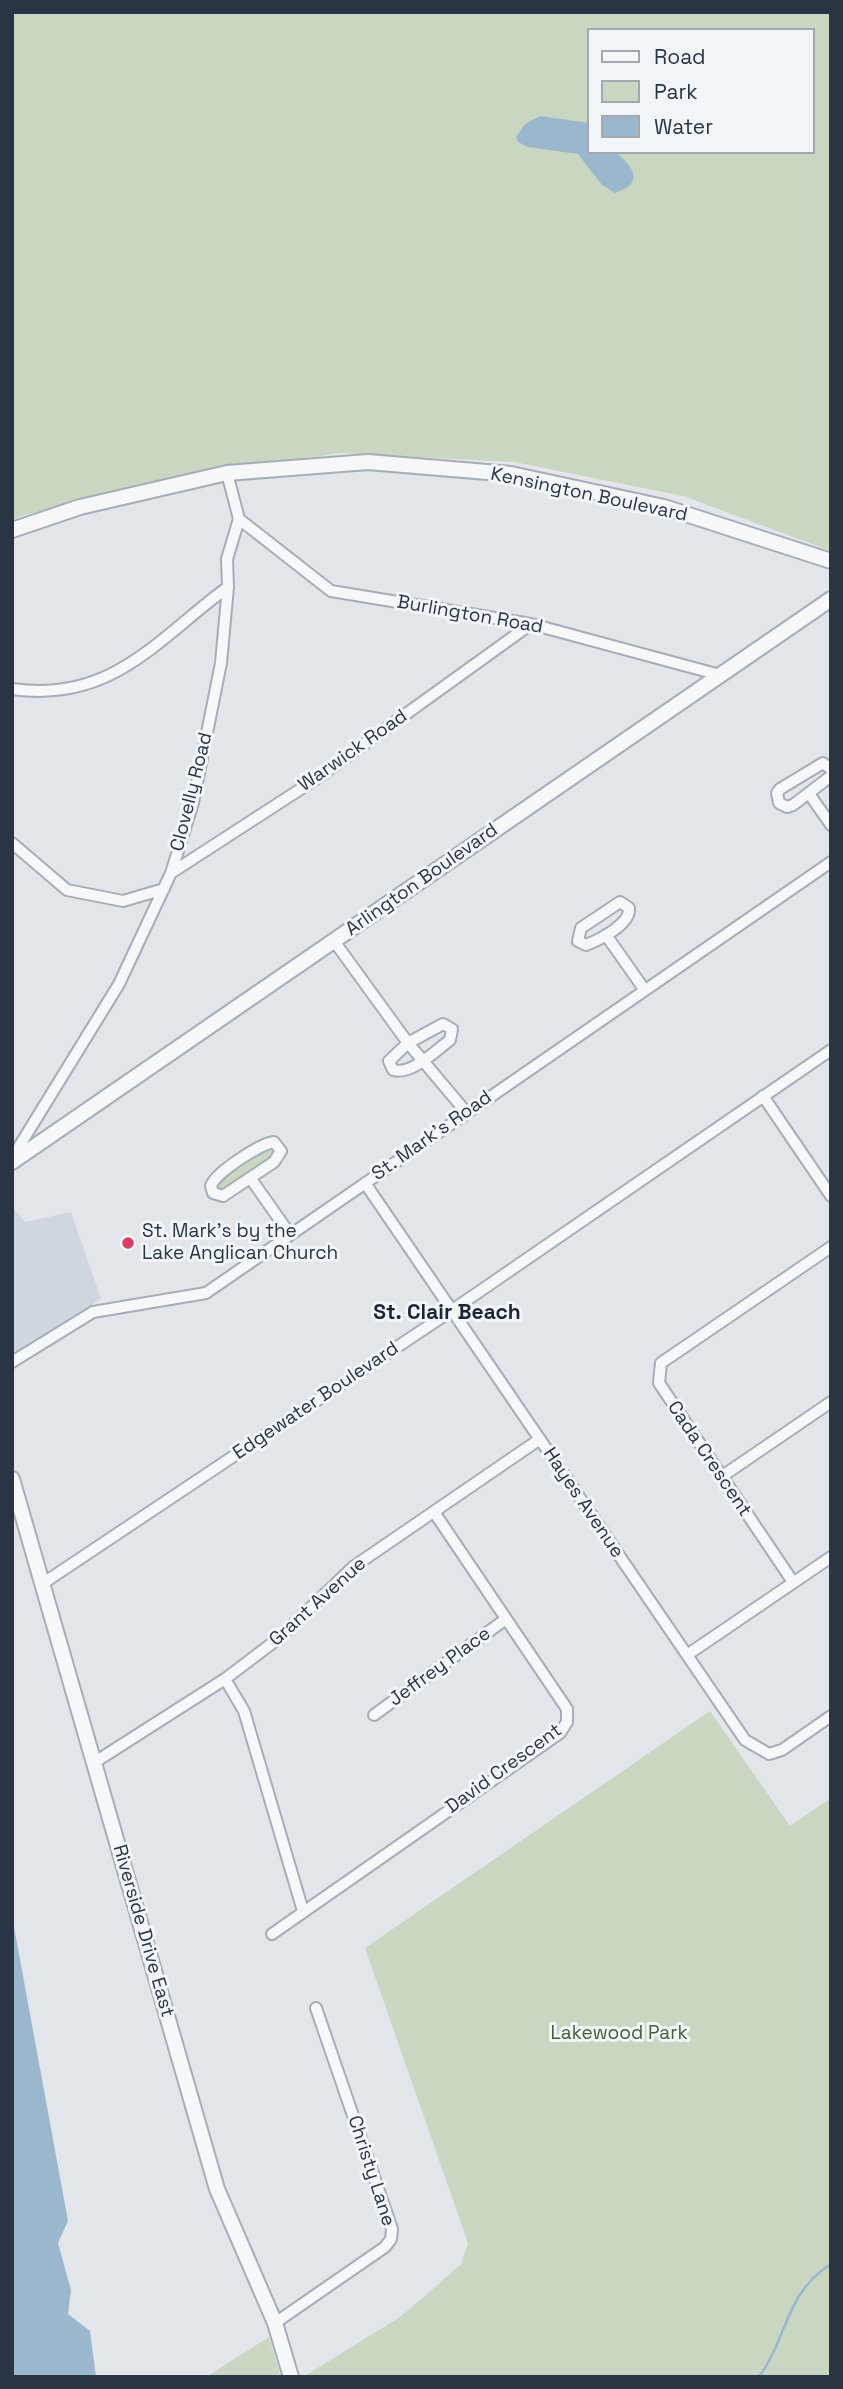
<!DOCTYPE html>
<style>
body{margin:0}
#map{position:relative;width:843px;height:2389px;overflow:hidden;background:#e2e6eb;font-family:"Space Grotesk",sans-serif}
canvas{display:block}
.frame{position:absolute;inset:0;border:14px solid #293544;pointer-events:none}
.legend{position:absolute;left:587px;top:28px;width:228px;height:126px;box-sizing:border-box;background:#f2f5f8;border:2px solid #a2a8b0;margin:0;padding:9px 12px;list-style:none;font-size:21px;color:#293544}
.legend li{display:flex;align-items:center;gap:14px;height:35px}
.legend b{width:35px;border:2px solid #a2a8b0}
</style>
<div id="map">
<canvas width="843" height="2389"></canvas>
<div class="frame"></div>
<ul class="legend">
<li><b style="height:9px;background:#f5f7f9"></b>Road</li>
<li><b style="height:19px;background:#c9d6c2"></b>Park</li>
<li><b style="height:19px;background:#9bb7cd"></b>Water</li>
</ul>
</div>
<script>
const ctx = document.querySelector('canvas').getContext('2d');
ctx.lineJoin = 'round';
function fill(path, color) { ctx.fillStyle = color; ctx.fill(path, 'evenodd'); }
function strokePath(path, color, width, dash) { ctx.strokeStyle = color; ctx.lineWidth = width; ctx.lineCap = dash ? 'butt' : 'round'; ctx.setLineDash(dash || []); ctx.stroke(path); }
function label(font, color, halo, rows, align = 'center') {
  ctx.font = font + ' "Space Grotesk",sans-serif'; ctx.lineWidth = 6; ctx.setLineDash([]); ctx.textBaseline = 'middle'; ctx.strokeStyle = halo; ctx.fillStyle = color; for (const [text, x, y, turn = 0] of rows) {
    ctx.save(); ctx.translate(x, y); ctx.rotate((+turn || 0) * Math.PI / 180); ctx.textAlign = isNaN(turn) ? turn : align; if (halo) ctx.strokeText(text, 0, 0); ctx.fillText(text, 0, 0); ctx.restore();
  }
}
const built = new Path2D(`
 M12,1206L25,1222L71,1212L101,1299L12,1354Z`);
const green = new Path2D(`
 M12,12H831V551L683,496L514,462L341,453L183,476L88,498L12,519ZM589,30H813V152H589Z
 M268,1146L276,1149L275,1156L224,1192L219,1190L216,1185L219,1178Z
 M710,1711L790,1826L831,1798V2377H303L400,2317L426,2295L461,2264L468,2243L365,1948Z
 M269,2337L281,2377H206Z`);
const water = new Path2D(`
 M540,116L589,123V152H616C634,168 645,183 615,193L602,185L578,154L528,147L518,142L516,137L525,124Z
 M12,1916L68,2221L58,2243L71,2290L68,2314L90,2331L96,2377H12Z`);
const stream = new Path2D(`
 M759,2377C788,2337 785,2293 831,2264`);
const minor = new Path2D(`
 M239,519L331,591L531,624L720,675
 M12,689C112,703 156,640 228,587
 M831,769L823,763L780,789L777,793L779,803L787,807L793,805L831,776
 M810,795L831,825
 M12,843L67,890L123,901L164,889
 M171,873L313,781L531,624
 M620,902L629,908C631,924 599,940 586,945L578,941L581,928Z
 M606,935L644,989
 M334,941L408,1043L466,1112
 M443,1024L452,1029L450,1040C435,1051 412,1075 393,1070L389,1061L408,1043Z
 M763,1096L831,1196
 M274,1142L281,1151L274,1162L223,1196L213,1193L211,1186C215,1173 261,1143 274,1142Z
 M12,1158L119,984L171,873L193,803L221,663L228,587L227,559L239,519L227,473
 M251,1179L289,1233
 M365,1183L745,1740L769,1754L782,1750L831,1716
 M12,1362L93,1312L206,1293L831,862
 M721,1477L831,1402
 M793,1582L659,1383L661,1363L831,1247
 M42,1584L451,1311L831,1050
 M687,1655L831,1557
 M225,1679L244,1711L303,1911
 M374,1715L506,1619
 M95,1762L225,1679L279,1638L353,1567L540,1439
 M272,1934L560,1733L567,1722V1709L434,1512
 M275,2323L385,2247L391,2239L392,2229L316,2008`);
const tertiary = new Path2D(`
 M12,530L80,507L227,473L368,462L511,474L664,507L831,561
 M12,1162L831,599
 M12,1479L217,2189L275,2323L291,2377`);
const markers = [
 [128,1243,7,"#d74064"]
];
const streetNames = [
 ["Kensington Boulevard",589,495,12],
 ["Burlington Road",470,615,10],
 ["Warwick Road",353,751,-35],
 ["Clovelly Road",192,792,-76],
 ["Arlington Boulevard",422,880,-35],
 ["St. Mark's Road",432,1136,-35],
 ["Edgewater Boulevard",316,1401,-34],
 ["Cada Crescent",709,1459,56],
 ["Hayes Avenue",583,1503,56],
 ["Grant Avenue",318,1602,-42],
 ["Jeffrey Place",440,1667,-36],
 ["David Crescent",504,1769,-36],
 ["Riverside Drive East",143,1931,74],
 ["Christy Lane",371,2171,72]
];
const poiNames = [
 ["St. Mark's by the",142,1232],
 ["Lake Anglican Church",142,1254]
];
const parkNames = [
 ["Lakewood Park",619,2034]
];
const neighbourhoodNames = [
 ["St. Clair Beach",447,1313]
];
fill(built, '#d0d6dd');
fill(green, '#c9d6c2');
fill(water, '#9bb7cd');
strokePath(stream, '#9bb7cd', 2.5);
strokePath(minor, '#a7adb6', 14);
strokePath(tertiary, '#a7adb6', 18);
strokePath(minor, '#f5f7f9', 10);
strokePath(tertiary, '#f5f7f9', 14);
for (const [x, y, r, color] of markers) { const dot = new Path2D(); dot.arc(x, y, r, 0, 2 * Math.PI); ctx.fillStyle = color; ctx.fill(dot); strokePath(dot, '#f2f5f8', 2.5); }
label('19px', '#293544', '#f2f5f8', streetNames);
label('19px', '#293544', '#f2f5f8', poiNames, 'left');
label('19px', '#416135', '#f2f5f8', parkNames);
label('bold 21px', '#1b2635', '#f2f5f8', neighbourhoodNames);
</script>
